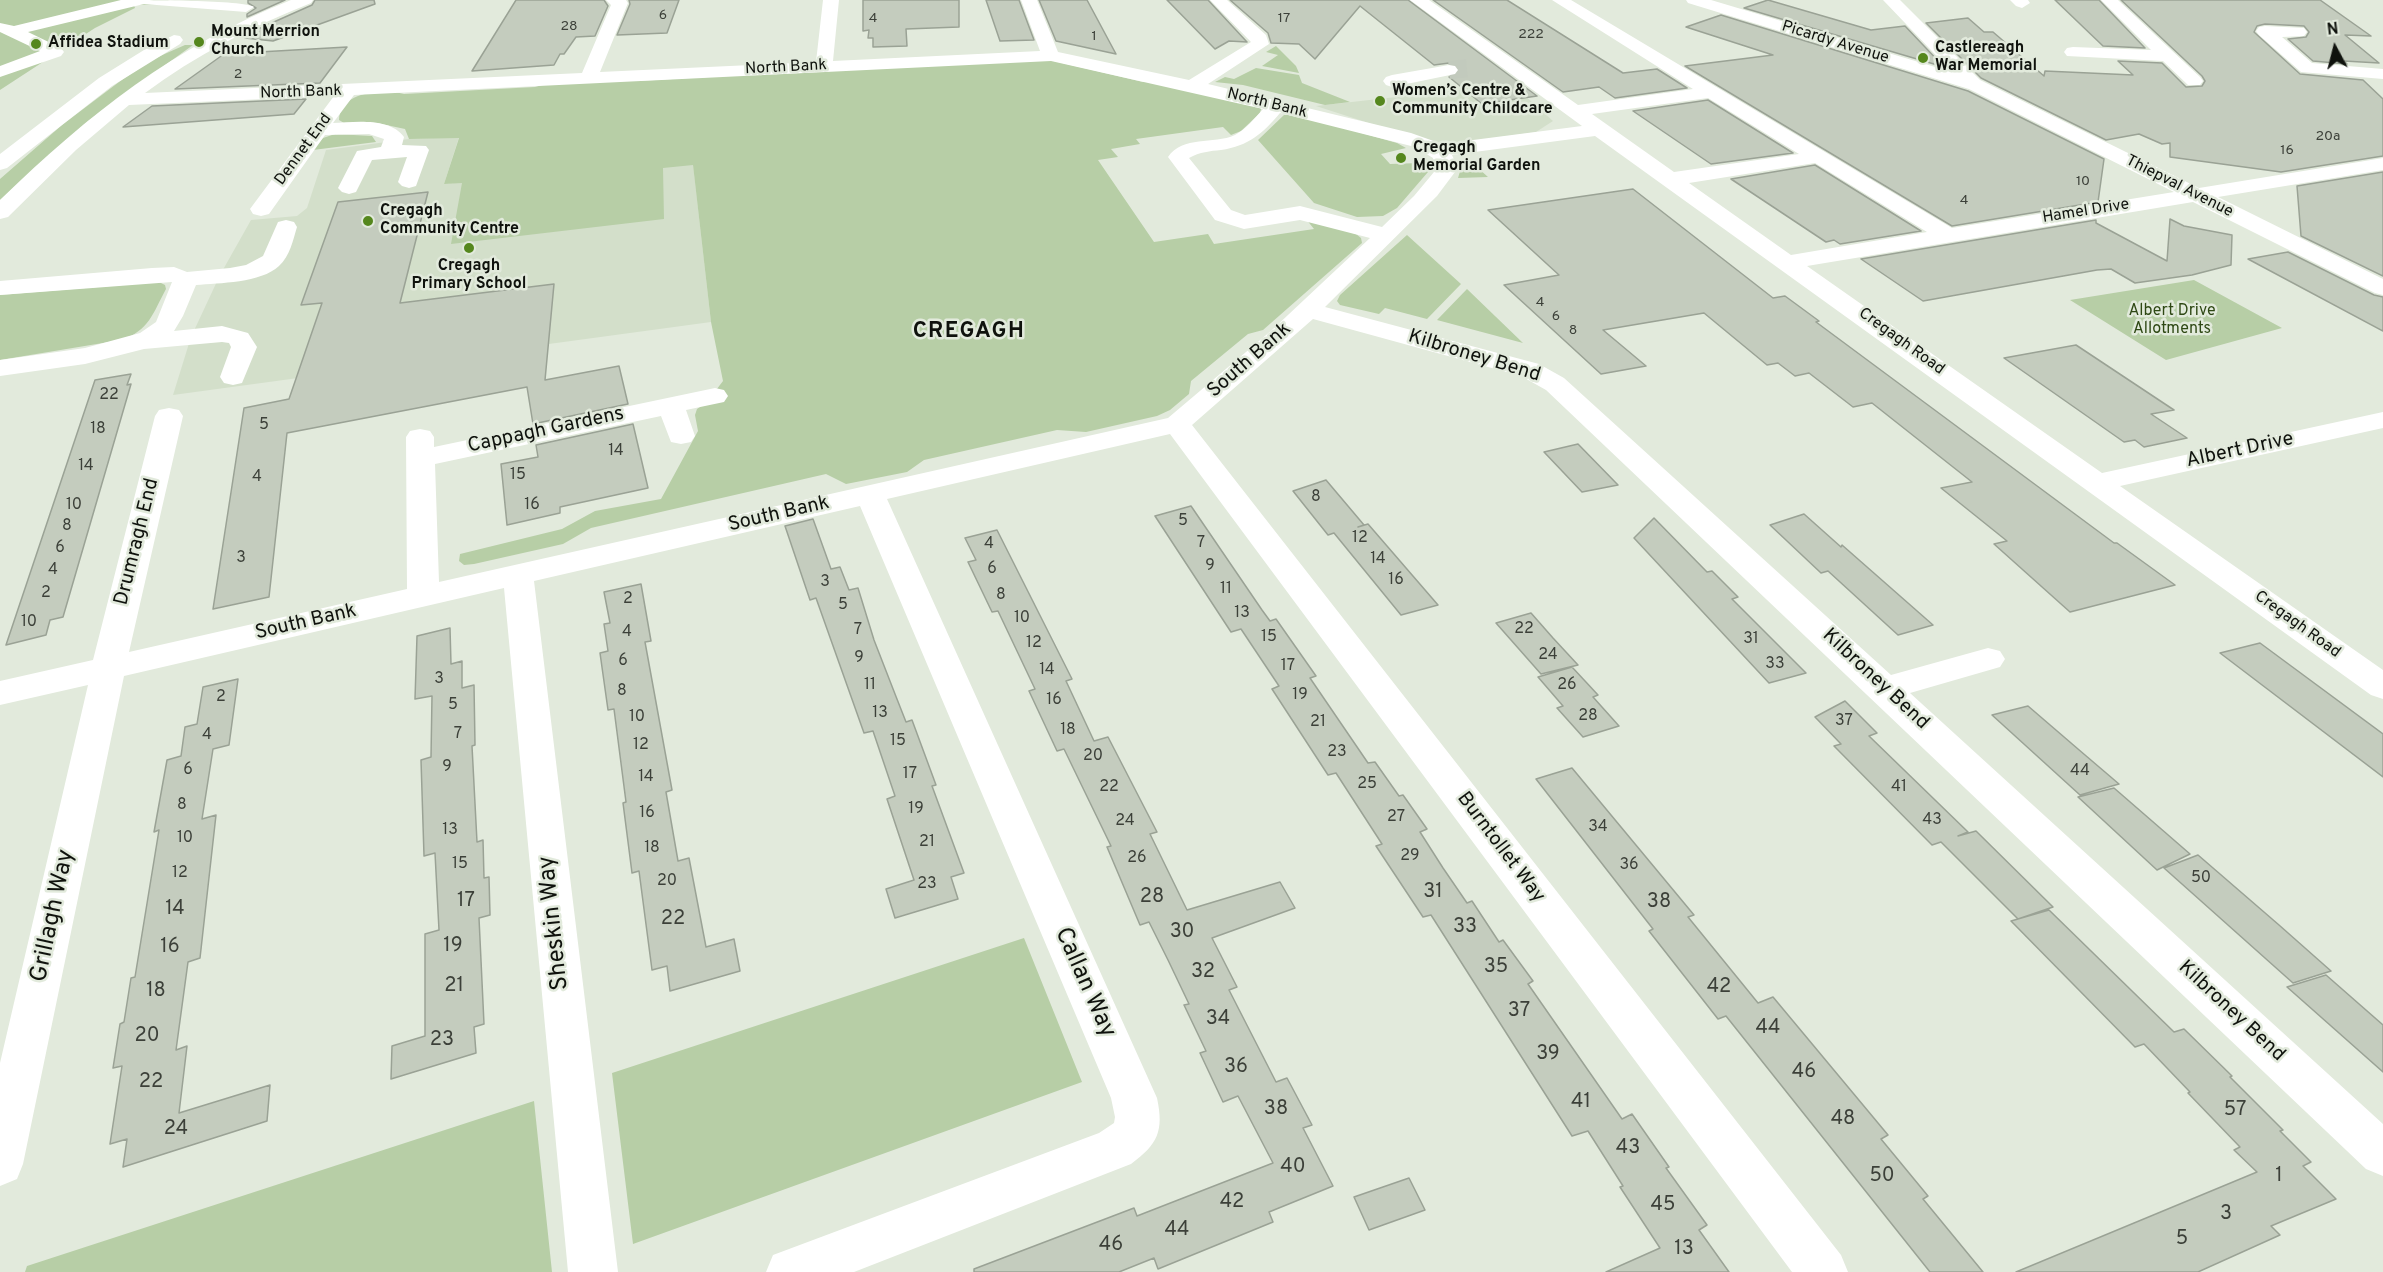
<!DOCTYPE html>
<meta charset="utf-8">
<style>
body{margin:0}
#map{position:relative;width:2383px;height:1272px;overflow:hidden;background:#e2eadc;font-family:Overpass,sans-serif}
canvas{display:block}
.north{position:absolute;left:2305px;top:18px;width:60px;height:60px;-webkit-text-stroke:4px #e2eadc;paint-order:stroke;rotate:353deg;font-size:16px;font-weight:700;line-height:24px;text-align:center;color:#0f120d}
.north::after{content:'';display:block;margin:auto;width:21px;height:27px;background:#0f120d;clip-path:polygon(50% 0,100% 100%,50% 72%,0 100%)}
</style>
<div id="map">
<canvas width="2383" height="1272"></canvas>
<div class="north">N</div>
</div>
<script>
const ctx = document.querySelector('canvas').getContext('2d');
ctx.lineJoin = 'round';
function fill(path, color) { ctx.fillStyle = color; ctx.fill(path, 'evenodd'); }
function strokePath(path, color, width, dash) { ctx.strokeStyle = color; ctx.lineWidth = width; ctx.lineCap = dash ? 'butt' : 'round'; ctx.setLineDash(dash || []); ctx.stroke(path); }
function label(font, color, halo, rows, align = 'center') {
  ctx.font = font + ' Overpass,sans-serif'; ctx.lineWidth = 5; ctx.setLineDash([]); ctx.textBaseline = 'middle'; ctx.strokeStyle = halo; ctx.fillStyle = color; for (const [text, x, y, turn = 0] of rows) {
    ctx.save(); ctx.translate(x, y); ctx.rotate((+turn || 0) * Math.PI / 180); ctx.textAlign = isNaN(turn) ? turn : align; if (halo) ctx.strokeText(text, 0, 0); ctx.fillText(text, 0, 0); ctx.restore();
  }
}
const built = new Path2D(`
 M1512,84L1553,121L1536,132L1447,145L1431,143L1316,106Z
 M459,137L444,184L463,182L462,188L693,164L711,322L173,395L191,337L220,275L251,220L297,216L307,208L326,150L409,139Z`);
const green = new Path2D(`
 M0,0H170L161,4L134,5L135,8L95,28L0,90Z
 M185,45H193L88,121L0,200V179L62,125L119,82L151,60Z
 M1276,46L1296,66L1299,73L1262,66L1278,55L1266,52Z
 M1041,58L1143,82H1161L1257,105L1261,109L1260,113L1241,131L1231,135L1223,127L1136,139L1140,144L1111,149L1118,157L1098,160L1154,242L1208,234L1214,244L1314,229L1306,219L1356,234L1361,238L1362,243L1263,330L1248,334L1191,381L1189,394L1170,410L1157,416L1086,432L1057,430L924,460L907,472L846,484L826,474L591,528L563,544L474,564L464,565L459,561L460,554L562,529L595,511L661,499L698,431L695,415L697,409L707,402L723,381L711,322L693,165L663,168L664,219L451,244L462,183L444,184L459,138L409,139L405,129L377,123H344L339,120C340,91 383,89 404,94L535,87C566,78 606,76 638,81Z
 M1256,68L1299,75L1302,83L1350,102L1325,105L1243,85L1215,82L1225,77L1234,79Z
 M1284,115H1298L1397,143L1406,148L1381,154L1390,164L1419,163L1428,172L1397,208L1383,216L1357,217L1314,203L1258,140Z
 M335,134L372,136L376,142L313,150L323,138Z
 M1464,158H1467L1488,177L1458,178Z
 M1407,235L1461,284L1427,319L1385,308L1379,314L1340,305L1337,301L1340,295Z
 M2194,280L2282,328L2166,360L2070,300Z
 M159,282L165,285L166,289C153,313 149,331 121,340L0,360V295Z
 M1467,289L1523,343L1437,320Z
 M1024,938L1082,1082L633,1244L612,1073Z
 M534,1101L552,1272H25L27,1266Z`);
const building = new Path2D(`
 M248,0H285L247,17V14L256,8L248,3Z
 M315,0H374L375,4L273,41L245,38L247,34L312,5Z
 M516,0H604L608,6L595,36L576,37L564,54H560L554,65L472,71Z
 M629,0H679L667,33L617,35L630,4Z
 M863,0H959V27L906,29L907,46L873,47V38H868L869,30L863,31Z
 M986,0H1019L1034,40L1000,41Z
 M1039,0H1087L1116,54L1056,41Z
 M1167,0H1208L1247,42L1229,41L1215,49Z
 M1230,0H1408L1537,96L1482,104L1449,77L1455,76L1460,71L1457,65L1449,63L1434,65L1360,6L1315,59L1299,44L1271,43L1268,33Z
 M1433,0H1507L1623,73L1657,69L1687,88L1615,98L1599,87L1563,92Z
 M1768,0L1871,30L1905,26L1944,67L1744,8Z
 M2055,0H2099L2145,48L2103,46Z
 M2121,0H2320L2371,36L2345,35L2379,63L2344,61L2347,64L2313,61L2288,39L2306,37L2309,32L2304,26L2265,24L2257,26L2254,32L2300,74L2363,80L2383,99V156L2281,172L2170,157V143L2162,144L2139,134L2106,140L1981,78L1926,23L1968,18L1984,32H1993L2044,76L2045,71L2133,75L2118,61L2162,63L2186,87L2202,86L2205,81L2202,76Z
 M1721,15L1968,91L2104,159L2098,202L1952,226L1685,66L1773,55L1686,27Z
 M347,47L320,83L175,89L224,54Z
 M306,99L294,114L123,127L152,106Z
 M1708,100L1793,153L1711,164L1633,111Z
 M1815,165L1921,231L1840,244L1834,240L1826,242L1731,179Z
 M2383,172V276L2301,236L2297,186Z
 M1633,189L1773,298L1785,296L1819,321L1816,322L2114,543H2117L2175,585L2070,612L1994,544L2007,541L1941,488L1972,482L1872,403L1853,407L1809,373L1795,376L1778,363L1767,365L1704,313L1603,330L1646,366L1601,374L1504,285L1559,275L1488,210Z
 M428,192L400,303L554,284L545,380L619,366L628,404L533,424L527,387L287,433L269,597L213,609L244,408L289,399L322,303L301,305L338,202Z
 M2170,219L2184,226L2232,235L2231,265L2192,275L2135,283L2111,269L2097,270L1923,301L1861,259L2096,220V223L2167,261Z
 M2288,252L2374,295L2383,297V331L2248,259Z
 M2076,345L2174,410L2151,414L2187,438L2144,447L2135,440L2124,442L2004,358Z
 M131,374L127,385L131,384L63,617L50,620L46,635L6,645L95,380Z
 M633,424L648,488L560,507V513L507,525L501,464L538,457L536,445Z
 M1578,444L1618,485L1582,492L1544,452Z
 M1326,480L1364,525L1358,527L1368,524L1438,605L1401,615L1334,533L1328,535L1293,491Z
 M1191,506L1262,610L1270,621L1276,619L1316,676L1310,678L1368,763L1375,762L1399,796L1403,795L1427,829L1420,832L1443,868L1467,903L1472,901L1499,942L1503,940L1533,981L1528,984L1622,1119L1632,1114L1669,1167L1666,1168L1707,1225L1699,1230L1729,1272H1606L1660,1248L1620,1187L1623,1186L1588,1131L1572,1136L1431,915L1423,917L1376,846L1382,844L1336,773L1328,775L1272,689L1279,686L1241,629L1231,632L1155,516Z
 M1804,514L1841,547L1842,545L1933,625L1898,635L1828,571L1821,573L1770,525Z
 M1654,518L1707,572L1712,571L1738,597L1732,599L1806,673L1769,683L1634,538Z
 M813,519L831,569L840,567L849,590L858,588L874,640L895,694L906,722L912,720L936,785L932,786L964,873L951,877L958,899L895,918L886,889L914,880L887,799L895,796L873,731L864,733L816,598L810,600L785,526Z
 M997,530L1072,679L1066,681L1094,741L1108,737L1157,832L1150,834L1187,910L1280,882L1295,908L1212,938L1237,987L1229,990L1276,1082L1287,1078L1312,1125L1303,1128L1333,1186L1269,1212L1273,1222L1158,1269L1154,1258L1119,1272H974V1269L1134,1208L1137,1216L1273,1163L1238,1096L1223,1102L1200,1053L1206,1051L1184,1005L1189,1004L1168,960L1149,922L1140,925L1107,847L1111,846L1064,749L1057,751L1029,691L1035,689L998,611L992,612L968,562L976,560L965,538Z
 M641,584L651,641L645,642L672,790L666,792L678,861L689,858L706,947L734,939L740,971L670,991L667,966L652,970L639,871L632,873L623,803L626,802L614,709L608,710L600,653L608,651L604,624L610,623L604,592Z
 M1531,613L1553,638L1578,665L1541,674L1496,623Z
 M450,628L451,664L462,661V688L474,685L475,745L472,746L477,842L483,840L484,878L489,877L490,915L479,918L484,1024L474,1027L476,1053L391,1079L392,1046L425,1036V934L439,930L435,853L424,856L421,760L431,757L432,696L415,699L417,636Z
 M2260,643L2383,734V777L2220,653Z
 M1572,667L1598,695L1593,697L1619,726L1583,737L1557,708L1563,706L1538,677Z
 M238,679L229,745L213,749L202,819L216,815L200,958L188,962L176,1050L187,1046L179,1113L270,1085L267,1121L123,1167L127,1139L110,1144L122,1066L113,1068L120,1024L124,1022L131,978L135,977L159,830L154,832L167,760L181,756L185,727L197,724L203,687Z
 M1845,701L1877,733L1869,736L1968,832L1958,836L1976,831L2053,907L2018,919L1941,842L1932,845L1834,746L1841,744L1815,717Z
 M2028,706L2078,749L2119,784L2080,795L1992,715Z
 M1572,768L1694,915L1688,917L1758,1003L1773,997L1888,1135L1881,1139L1928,1196L1923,1199L1983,1272H1930L1726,1016L1718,1019L1649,931L1653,929L1536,779Z
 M2114,788L2190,854L2157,870L2078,797Z
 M2198,855L2279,925L2331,971L2293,983L2164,868Z
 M2049,910L2174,1032L2184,1029L2232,1076L2230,1077L2283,1130L2280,1131L2311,1162L2303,1166L2336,1199L2271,1226L2280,1235L2198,1272H2016L2257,1172L2234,1150L2240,1147L2188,1093L2190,1092L2144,1044L2135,1047L2011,921Z
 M2326,975L2383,1025V1072L2287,987Z
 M1409,1178L1425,1210L1369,1230L1354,1197Z`);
const minorTunnel = new Path2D(`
 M1449,70L1470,68`);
const minor = new Path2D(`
 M121,0C141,0 245,0 254,7L246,12L144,4L28,32L61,48L64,52L61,56L0,77V66L40,51L0,32V23L14,26Z
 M291,0H313L311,3C251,27 196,55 145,93L582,73L611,5L606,0H626L628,3L600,72L816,62L823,0H839L833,61L1040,51L1021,0H1037L1058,52L1189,80L1251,42L1210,0H1227L1266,35L1269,44L1208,84L1411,133L1442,144L1582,126L1410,0H1429L1578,105L1693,89L1552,0H1571L1952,228L2174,192L1969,89L1688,3L1686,0H1711L1952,72L1883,0H1900L1980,80L2199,188L2383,158V170L2218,197L2383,279V295L2375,293L2193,202L1807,266L2102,473L2383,412V428L2120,486L2383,670V699L2371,695L1595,136L1452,155L1456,164L1455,172L1437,196L1325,307L1539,364L1564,378L1891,675L1988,648L2000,651L2005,659L2000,667L1910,693L2383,1124V1176L2366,1169L1546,390L1521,376L1313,319L1192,425L1841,1255L1848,1272H1792L1170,434L887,499L1157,1098C1164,1131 1158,1144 1131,1164L854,1272H766L773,1255L1099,1133L1114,1123L1115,1117L1111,1098L860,506L534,581L618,1272H568L504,588L124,676L23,1164L17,1179L0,1186V1063L88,685L0,705V681L93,660L155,416L159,410L169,408L179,410L183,416L129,652L407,589L406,437L410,431L420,429L430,431L434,437V447L715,388L724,390L728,396L724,402L686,410L695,436L691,442L681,444L671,442L661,416L435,464L439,582L1168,418L1272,330L1370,238L1300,220L1244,229L1215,220L1168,157C1183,135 1213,145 1235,135C1246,129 1255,118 1263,109L1051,61L354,95L333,123C354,122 390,117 404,137L402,145L426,146L429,150L416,186L409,188L402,186L398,182L407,157L372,160L356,192L349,194L342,192L338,188L357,151L381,147L384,139L369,134L325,135L269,214L261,216L253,214L250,209L334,96L129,105L76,150L8,217L0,219V200C90,113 173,47 291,0ZM1708,98L1799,154L1674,172L1592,114ZM1280,113L1415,147L1433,158L1434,172L1414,196L1382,227L1300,206L1245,215L1231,210L1189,158C1200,152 1210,151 1221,150C1249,146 1263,133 1280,113ZM1815,163L1927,232L1791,255L1689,183Z
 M2010,0H2028L2030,3L2022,8L2016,6Z
 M2101,0H2118L2200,77L2203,81L2200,85H2188L2163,61L2067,56L2064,52L2067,48L2073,47L2151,50Z
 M2265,26L2304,28L2307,32L2304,36L2282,37L2312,63L2383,69V79L2301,72L2259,35L2256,31L2259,27Z
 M174,35L180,36L183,40L180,44L112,86L7,168L0,170V154L99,78L144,50Z
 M1449,65L1455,66L1458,70L1455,74L1392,87L1386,85L1383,81L1386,77L1392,75Z
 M286,220L294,222L297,227C293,240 290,256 279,266C261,283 219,283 196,285L183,316L174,331L222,326L248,333L257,347L242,383L233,385L224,383L220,377L231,347L229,343L222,342L144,349L85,364L0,376V360L85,348L140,333L156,322L172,282L0,295V281L152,268L174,267L187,272L230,268L246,265L263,256L278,222Z`);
const markers = [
 [199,42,6,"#55871d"],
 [36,44,6,"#55871d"],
 [1923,58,6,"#55871d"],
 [1380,101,6,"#55871d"],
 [1401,158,6,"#55871d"],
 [368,221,6,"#55871d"],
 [469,248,6,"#55871d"]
];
const farNumbernames = [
 ["6",663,16],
 ["4",873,19],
 ["17",1284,19],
 ["28",569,27],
 ["222",1531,35],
 ["1",1094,37],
 ["2",238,75],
 ["20a",2328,137],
 ["16",2287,151],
 ["10",2083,182],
 ["4",1964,201],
 ["4",1540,303],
 ["6",1556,317],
 ["8",1573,331]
];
const farPoinames = [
 ["Mount Merrion",211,33],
 ["Church",211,51],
 ["Affidea Stadium",48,44],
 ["Castlereagh",1935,49],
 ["War Memorial",1935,67],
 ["Women’s Centre &",1392,92],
 ["Community Childcare",1392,110],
 ["Cregagh",1413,149],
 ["Memorial Garden",1413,167],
 ["Cregagh",380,212],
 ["Community Centre",380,230],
 ["Cregagh",469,267,"center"],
 ["Primary School",469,285,"center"]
];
const farStreetnames = [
 ["Picardy Avenue",1835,43,17],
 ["North Bank",786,68,-3],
 ["North Bank",301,93,-2],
 ["North Bank",1267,104,14],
 ["Dennet End",304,150,-54],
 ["Thiepval Avenue",2179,187,27],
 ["Hamel Drive",2086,212,-9],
 ["Cregagh Road",1901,342,36],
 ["Cregagh Road",2297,625,36]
];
const farParknames = [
 ["Albert Drive",2172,312],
 ["Allotments",2172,330]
];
const numberNames = [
 ["22",109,396],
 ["5",264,426],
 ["18",98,430],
 ["14",616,452],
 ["14",86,467],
 ["15",518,476],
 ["4",257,478],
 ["8",1316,498],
 ["10",74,506],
 ["16",532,506],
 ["5",1183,522],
 ["8",67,527],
 ["12",1360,539],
 ["7",1201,544],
 ["4",989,545],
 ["6",60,549],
 ["3",241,559],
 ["14",1378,560],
 ["9",1210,567],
 ["6",992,570],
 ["4",53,571],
 ["16",1396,581],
 ["3",825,583],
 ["11",1226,590],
 ["2",46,594],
 ["8",1001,596],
 ["2",628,600],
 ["5",843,606],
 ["13",1242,614],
 ["10",1022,619],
 ["10",29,623],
 ["22",1524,630],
 ["7",858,631],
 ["4",627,633],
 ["15",1269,638],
 ["31",1751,640],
 ["12",1034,644],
 ["24",1548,656],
 ["9",859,659],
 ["6",623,662],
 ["33",1775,665],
 ["17",1288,667],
 ["14",1047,671],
 ["3",439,680],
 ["11",870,686],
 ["26",1567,686],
 ["8",622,692],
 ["19",1300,696],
 ["2",221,698],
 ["16",1054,701],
 ["5",453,706],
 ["13",880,714],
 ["28",1588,717],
 ["10",637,718],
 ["37",1844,722],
 ["21",1318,723],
 ["18",1068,731],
 ["7",458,735],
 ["4",207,736],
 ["15",898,742],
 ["12",641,746],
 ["23",1337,753],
 ["20",1093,757],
 ["9",447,768],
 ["6",188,771],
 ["44",2080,772],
 ["17",910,775],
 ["14",646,778],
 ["25",1367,785],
 ["22",1109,788],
 ["41",1899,788],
 ["8",182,806],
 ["19",916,810],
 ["16",647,814],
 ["27",1396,818],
 ["43",1932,821],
 ["24",1125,822],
 ["34",1598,828],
 ["13",450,831],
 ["10",185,839],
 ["21",927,843],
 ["18",652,849],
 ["29",1410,857],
 ["26",1137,859],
 ["15",460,865],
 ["36",1629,866],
 ["12",180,874],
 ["50",2201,879],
 ["20",667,882],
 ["23",927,885]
];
const streetNames = [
 ["Kilbroney Bend",1474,357,17],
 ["South Bank",1250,361,-41],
 ["Cappagh Gardens",546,431,-12],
 ["Albert Drive",2240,451,-12],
 ["South Bank",779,515,-13],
 ["Drumragh End",138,542,-76],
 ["South Bank",306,623,-13],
 ["Kilbroney Bend",1875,680,43],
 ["Burntollet Way",1500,848,53],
 ["Kilbroney Bend",2231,1012,43]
];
const nearNumbernames = [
 ["31",1433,893],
 ["28",1152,898],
 ["17",466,902],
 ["38",1659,903],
 ["14",175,910],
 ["22",673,920],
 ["33",1465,928],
 ["30",1182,933],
 ["19",453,947],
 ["16",170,948],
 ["35",1496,968],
 ["32",1203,973],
 ["21",454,987],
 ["42",1719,988],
 ["18",156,992],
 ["37",1519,1012],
 ["34",1218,1020],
 ["44",1768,1029],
 ["20",147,1037],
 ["23",442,1041],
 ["39",1548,1055],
 ["36",1236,1068],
 ["46",1804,1073],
 ["22",151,1083],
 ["41",1581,1103],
 ["38",1276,1110],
 ["57",2235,1111],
 ["48",1843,1120],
 ["24",176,1130],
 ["43",1628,1149],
 ["40",1293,1168],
 ["50",1882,1177],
 ["1",2279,1177],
 ["42",1232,1203],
 ["45",1663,1206],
 ["3",2226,1215],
 ["44",1177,1231],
 ["5",2182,1240],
 ["46",1111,1246],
 ["13",1684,1250]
];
const farDistrictnames = [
 ["CREGAGH",969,333]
];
const nearStreetnames = [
 ["Grillagh Way",54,916,-78],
 ["Sheskin Way",555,923,-96],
 ["Callan Way",1084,983,66]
];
fill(built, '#d3dfca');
fill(green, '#b7cea6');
fill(building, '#c4ccbe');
strokePath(building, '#9aa295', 1.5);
strokePath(minorTunnel, '#c2cabd', 18, [18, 9]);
fill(minor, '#fff');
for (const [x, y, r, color] of markers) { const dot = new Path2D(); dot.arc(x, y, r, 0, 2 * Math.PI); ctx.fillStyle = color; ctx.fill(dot); strokePath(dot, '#e2eadc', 2); }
label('14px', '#3c4039', null, farNumbernames);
label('bold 16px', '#0f120d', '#e2eadc', farPoinames, 'left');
label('16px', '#0f120d', '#e2eadc', farStreetnames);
label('16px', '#2e4814', '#e2eadc', farParknames);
label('16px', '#3c4039', null, numberNames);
label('20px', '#0f120d', '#e2eadc', streetNames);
label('20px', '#3c4039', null, nearNumbernames);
ctx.letterSpacing = '1.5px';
label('bold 22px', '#0f120d', '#e2eadc', farDistrictnames);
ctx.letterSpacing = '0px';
label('24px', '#0f120d', '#e2eadc', nearStreetnames);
</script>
